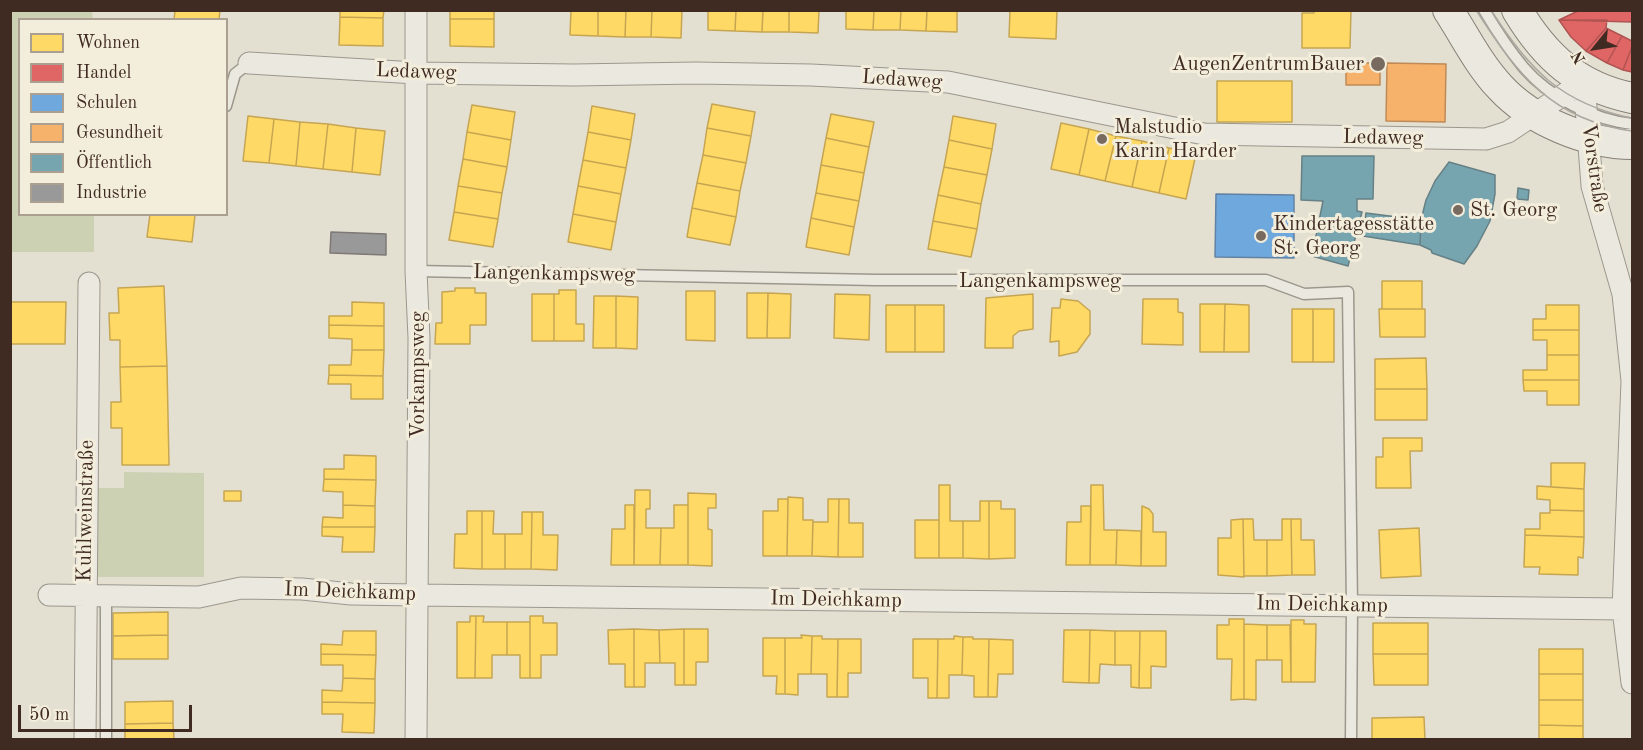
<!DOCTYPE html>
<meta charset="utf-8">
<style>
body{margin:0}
#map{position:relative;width:1643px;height:750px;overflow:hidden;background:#e4e0d1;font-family:"Old Standard TT",serif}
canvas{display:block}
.frame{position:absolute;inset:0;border:12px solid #402b23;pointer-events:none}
.legend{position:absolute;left:18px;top:18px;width:210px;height:198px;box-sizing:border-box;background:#f3eddc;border:2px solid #ab9f92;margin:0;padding:8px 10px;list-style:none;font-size:18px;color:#402b23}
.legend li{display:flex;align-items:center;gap:12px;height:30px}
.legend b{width:30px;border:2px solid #ab9f92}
.north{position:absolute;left:1565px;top:18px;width:60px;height:60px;-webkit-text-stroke:4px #f3eddc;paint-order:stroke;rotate:240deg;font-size:16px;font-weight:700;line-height:24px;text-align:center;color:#402b23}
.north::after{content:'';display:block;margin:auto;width:21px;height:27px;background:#402b23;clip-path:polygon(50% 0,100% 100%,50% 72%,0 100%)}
.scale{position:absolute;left:18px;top:705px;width:174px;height:27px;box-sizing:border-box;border:3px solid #402b23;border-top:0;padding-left:8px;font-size:18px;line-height:21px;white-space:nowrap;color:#402b23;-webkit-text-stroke:4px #f3eddc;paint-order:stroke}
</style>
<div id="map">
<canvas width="1643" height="750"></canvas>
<div class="frame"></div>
<ul class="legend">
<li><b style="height:16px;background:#ffd966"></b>Wohnen</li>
<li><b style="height:16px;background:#e06666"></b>Handel</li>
<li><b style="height:16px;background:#6fa8dc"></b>Schulen</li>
<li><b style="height:16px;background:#f6b26b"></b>Gesundheit</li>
<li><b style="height:16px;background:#76a5af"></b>Öffentlich</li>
<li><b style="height:16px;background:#999"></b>Industrie</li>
</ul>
<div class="north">N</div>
<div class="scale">50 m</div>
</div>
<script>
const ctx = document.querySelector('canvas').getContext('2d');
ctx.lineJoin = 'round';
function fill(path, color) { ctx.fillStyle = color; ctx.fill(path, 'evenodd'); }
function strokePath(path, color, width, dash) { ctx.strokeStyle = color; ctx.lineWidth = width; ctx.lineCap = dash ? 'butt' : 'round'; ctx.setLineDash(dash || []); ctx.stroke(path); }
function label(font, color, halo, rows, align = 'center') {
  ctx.font = font + ' "Old Standard TT",serif'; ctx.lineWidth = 6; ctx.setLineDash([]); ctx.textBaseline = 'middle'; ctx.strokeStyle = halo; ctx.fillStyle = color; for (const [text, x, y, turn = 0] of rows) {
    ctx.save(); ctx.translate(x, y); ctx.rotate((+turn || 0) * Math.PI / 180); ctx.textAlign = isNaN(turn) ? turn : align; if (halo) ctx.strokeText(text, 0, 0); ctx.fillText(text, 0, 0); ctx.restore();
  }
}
const green = new Path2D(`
 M10,11H92L93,19L20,20V214L94,215V252H11Z
 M124,472L204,473V577H95L96,488H124Z`);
const homes = new Path2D(`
 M175,10H220L219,20H174Z
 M340,10H384L383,18L340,17Z
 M450,10H494V19H450Z
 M571,10H598V36L570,35Z
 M598,10H626L625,37L598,36Z
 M626,10H652L651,37H625Z
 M652,10H682L681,38L651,37Z
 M708,10H736L735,31L708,30Z
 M736,10H763L762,32L735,31Z
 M763,10H789V32H762Z
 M789,10H819L818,33L789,32Z
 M846,10H874L873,30L846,29Z
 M874,10H901L900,30H873Z
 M901,10H927L926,31L900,30Z
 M927,10H957V32L926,31Z
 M1010,10H1057L1056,39L1009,37Z
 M1314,10H1351L1350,48H1302V13H1314Z
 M340,17L383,18V46L339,45Z
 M450,19H494V47L450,46Z
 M1217,81H1292V122H1217Z
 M712,104L755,112L751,136L707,128Z
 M472,105L515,112L511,140L467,132Z
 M592,106L635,114L631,140L588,132Z
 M831,114L874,122L869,147L826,138Z
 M248,116L274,119L269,163L243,161Z
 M953,116L996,124L992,149L949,140Z
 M274,119L300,122L296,166L269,163Z
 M300,122L328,124L323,169L296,166Z
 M1061,123L1089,129L1079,175L1051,169Z
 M328,124L356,128L352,172L323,169Z
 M356,128L385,131L380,175L352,172Z
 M707,128L751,136L746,163L703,155Z
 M1089,129L1116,136L1105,181L1079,175Z
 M467,132L511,140L507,167L463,159Z
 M588,132L631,140L626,168L583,160Z
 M1116,136L1142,141L1132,187L1105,181Z
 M826,138L869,147L864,173L821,165Z
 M949,140L992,149L987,175L944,167Z
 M1142,141L1169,148L1159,193L1132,187Z
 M1169,148L1196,154L1186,199L1159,193Z
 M703,155L746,163L740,191L697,183Z
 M463,159L507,167L502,193L458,186Z
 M583,160L626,168L621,194L578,186Z
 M821,165L864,173L859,201L816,193Z
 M944,167L987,175L981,204L938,195Z
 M697,183L740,191L736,217L692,208Z
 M458,186L502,193L498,219L454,212Z
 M578,186L621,194L616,222L573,214Z
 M816,193L859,201L854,227L811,218Z
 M938,195L981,204L977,229L933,221Z
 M692,208L736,217L730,245L687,237Z
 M454,212L498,219L493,247L449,240Z
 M150,214L195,215L192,242L147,237Z
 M573,214L616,222L611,250L568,242Z
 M811,218L854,227L849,255L806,247Z
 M933,221L977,229L971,257L928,249Z
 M1382,281H1422V309H1382Z
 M164,286L167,366L120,367V340H110L109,313H119L118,288Z
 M455,288H475V293H486V325H470V344H435L436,323H442V292L455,291Z
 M559,290H576V324H584V341H554V294H559Z
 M686,291H715V341L686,340Z
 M747,293H768L767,338H747Z
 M768,293L791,294L790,338H767Z
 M532,294H554V341H532Z
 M835,294L870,295L869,340L834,338Z
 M1033,294V329L1019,331L1013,336V348H985L986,298Z
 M594,296H616V348H593Z
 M616,296L638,297L637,349L616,348Z
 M1061,299L1078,301L1090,311V334L1077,352L1059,356V341L1050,342L1052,308H1060Z
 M1143,299H1178V312L1183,313V345L1142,344Z
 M10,302H66L65,344H10Z
 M352,302L384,303V326L329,325V316H352Z
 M1200,304H1225L1224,352H1200Z
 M1225,304L1249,305V352H1224Z
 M886,305H915V352H886Z
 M915,305H944V352H915Z
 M1546,305H1579V330H1533V319H1546Z
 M1292,309H1313V362H1292Z
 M1313,309H1334V362H1313Z
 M1379,309H1425V337H1380Z
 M329,325L384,326V350H352V339L329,338Z
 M1533,330H1579V355H1547V340H1533Z
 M352,350H384L383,376L329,375V365H351Z
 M1547,355H1579V380H1523V370H1547Z
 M1426,358L1427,389H1375V359Z
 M167,366L169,465H122V428H111V402H121L120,367Z
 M329,375L383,376V399H351V384H328Z
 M1523,380H1579V405H1547V391H1524Z
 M1375,389H1427V420H1375Z
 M1383,438H1422V451H1410L1411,488H1376V457H1383Z
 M344,455L376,456V480L324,479V469H344Z
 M1551,463H1585L1584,489L1551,487Z
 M324,479L376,480L375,506L343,505V492L323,491Z
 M939,485H950V521H963V558H939Z
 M1091,485H1103L1104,530H1117L1116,565H1090Z
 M1537,486L1584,489V511L1550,510V500L1537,499Z
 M635,490H650V509H646V528H661L660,565H634Z
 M224,491H241V501H224Z
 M688,493L716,494V508H708V529L712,530V566L688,565Z
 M788,497L803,498V520H813L812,556H787Z
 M778,499H788L787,556H763V511H778Z
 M828,499H839L838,557L812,556L813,522H828Z
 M839,499H849V523H863V557H838Z
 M980,501H989V559L963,558V521H980Z
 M989,501H1001V509H1015V558L989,559Z
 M343,505L375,506V527H322L323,517L343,518Z
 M625,505H634V565H611L612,529H625Z
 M674,505H688V565H660L661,528H674Z
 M1081,506H1091L1090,565H1066L1067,522H1081Z
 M1142,506L1149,509L1153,514V532H1166V566H1141Z
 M1550,510L1584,511V537L1525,535V529H1540V513H1550Z
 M467,511H482V569L454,568L455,534H467Z
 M482,511H494L493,534H505V569H482Z
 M522,512H532L531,569H505V534H522Z
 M532,512H543V535H558L557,570L531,569Z
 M1243,519H1253L1254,540H1267V576H1244Z
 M1243,519L1244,577L1218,575V538H1231V520Z
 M1282,519H1291L1292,575L1267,576V540H1282Z
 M1291,519H1301V540H1314L1315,575H1292Z
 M915,520H939V558H915Z
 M322,527H375L374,552H342L343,537L322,536Z
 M1419,528L1421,576L1381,578L1379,530Z
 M1117,530L1141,531V566L1116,565Z
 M1525,535L1584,537L1583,558L1578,557V575L1539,574L1540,567H1524Z
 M168,612V635L113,636V613Z
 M470,616H476L475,678H457V622H470Z
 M476,616H484L483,622H507V655H492V678H475Z
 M530,616H543V623H557V655H541V678H530Z
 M1229,619H1244V699L1231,700L1232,659H1217V625H1229Z
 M1291,620H1304V624H1316L1315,682H1291Z
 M507,622H530V678H520V655H507Z
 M1373,623H1428V654H1373Z
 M1244,624L1267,625V660H1256V700L1244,699Z
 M1267,625H1290L1291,682H1282V660H1267Z
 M634,629L659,630L660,663H645V687H634Z
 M634,629V687H625V664H609L608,630Z
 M684,629H708V662H696V685H684Z
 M684,629V685H675V663H660L659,630Z
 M1064,630H1090L1089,683L1063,682Z
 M1090,630L1115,631V665L1100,664L1099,683H1089Z
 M343,631H376V655L321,654V644L342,645Z
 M1115,631H1140L1139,688L1131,687V665H1115Z
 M1140,631H1166V667L1151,666V688H1139Z
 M168,635V659H113V636Z
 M801,635L812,636L811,674H798V695L785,694V638H802Z
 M812,636H822V639H838L837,697H827V674H811Z
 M954,636L963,637L962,675H949V698H937L938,639H954Z
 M963,637H973V639H989L988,697H974V676L962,675Z
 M763,638H785V694H776L777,676H763Z
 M838,639H861V673H848V697H837Z
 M913,639H938L937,698H928V678H913Z
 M989,639L1013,640V674H998L997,697H988Z
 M1539,649H1583V674H1539Z
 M321,654L376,655L375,679L343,678V665H321Z
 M1373,654H1428V685H1374Z
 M1539,674H1583V700H1539Z
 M343,678L375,679V703L322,702V690L342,691Z
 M1539,700H1583V726L1539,725Z
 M173,701V723L125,724V702Z
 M322,702L375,703L374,733L342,732L343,714H322Z
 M1424,717L1425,740H1372V718Z
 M173,723L174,740H125V724Z
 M1539,725L1583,726V740H1539Z`);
const shops = new Path2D(`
 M1580,10H1632V22L1559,20Z
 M1559,20H1607L1606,28L1586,51L1571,37Z
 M1606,28L1622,36L1607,63L1586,51Z
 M1622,36L1632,41V47L1623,70L1607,63Z
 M1632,47V72L1623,70Z`);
const schools = new Path2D(`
 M1216,194L1294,195V258L1215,257Z`);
const health = new Path2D(`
 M1346,63H1380V85H1346Z
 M1387,63L1446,64L1445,122L1386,121Z`);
const public = new Path2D(`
 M1302,156H1374L1373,199H1357V211L1362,212L1348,266L1312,256L1323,201L1301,200Z
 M1449,162L1495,175V194L1490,221L1477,246L1464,264L1432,253L1431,250L1420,245L1421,220L1426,200L1435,181Z
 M1518,188L1529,190L1528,200L1517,199Z
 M1366,213L1421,220L1420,245L1363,236Z`);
const industry = new Path2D(`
 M331,232L386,234V255L330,253Z`);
const service = new Path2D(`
 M1484,10C1496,30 1509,50 1524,68C1549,97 1594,120 1632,124
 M226,106L235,74L249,63
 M416,271L876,280H1266L1304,294L1348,292L1352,606L1351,740
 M106,740V596`);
const minor = new Path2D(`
 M249,63L416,73L574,75L696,73L811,75L948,82L1204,134L1486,139L1508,132L1584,81
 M1584,81L1592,186L1623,294L1632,381L1623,609L1632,683
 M49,595L199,597L241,588L302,589L351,594L418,595L1623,609
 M85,740L89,283
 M416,740L419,338L416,271V10`);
const secondary = new Path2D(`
 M1448,10C1465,36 1479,65 1500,87C1531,121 1588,144 1632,144
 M1517,10C1545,57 1578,87 1632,98`);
const tram = new Path2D(`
 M1476,10C1517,74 1552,120 1632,131
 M1491,10C1529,70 1562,104 1632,118`);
const markers = [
 [1378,64,8,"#796a60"],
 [1102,139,6,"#796a60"],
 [1458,210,6,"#796a60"],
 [1261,236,6,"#796a60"]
];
const poiNames = [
 ["AugenZentrumBauer",1364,64,"right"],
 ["Malstudio",1114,127],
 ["Karin Harder",1114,151],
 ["St. Georg",1470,210],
 ["Kindertagesstätte",1273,224],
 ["St. Georg",1273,248]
];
const streetNames = [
 ["Ledaweg",416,72,2],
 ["Ledaweg",902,80,4],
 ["Ledaweg",1383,138,1],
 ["Vorstraße",1594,168,82],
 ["Langenkampsweg",554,274,1],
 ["Langenkampsweg",1040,281],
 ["Vorkampsweg",418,375,-90],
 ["Kuhlweinstraße",86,511,-89],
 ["Im Deichkamp",350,592,2],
 ["Im Deichkamp",836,600,1],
 ["Im Deichkamp",1322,605,1]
];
fill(green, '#cbd1b2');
fill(homes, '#ffd966');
strokePath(homes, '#c6a552', 1.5);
fill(shops, '#e06666');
strokePath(shops, '#b05452', 1.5);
fill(schools, '#6fa8dc');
strokePath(schools, '#6182a4', 1.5);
fill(health, '#f6b26b');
strokePath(health, '#bf8a55', 1.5);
fill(public, '#76a5af');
strokePath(public, '#668085', 1.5);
fill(industry, '#999');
strokePath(industry, '#7e7876', 1.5);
strokePath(service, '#9c978d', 13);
strokePath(minor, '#9c978d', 23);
strokePath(secondary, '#857f76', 32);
strokePath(service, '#ebe8e0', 10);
strokePath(minor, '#ebe8e0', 21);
strokePath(secondary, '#ebe8e0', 30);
strokePath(tram, '#ada9a2', 1.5);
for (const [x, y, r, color] of markers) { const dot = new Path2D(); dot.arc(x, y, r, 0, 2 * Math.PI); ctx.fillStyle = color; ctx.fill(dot); strokePath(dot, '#f3eddc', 2); }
label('21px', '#402b23', '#f3eddc', poiNames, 'left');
label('21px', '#402b23', '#f3eddc', streetNames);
</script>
